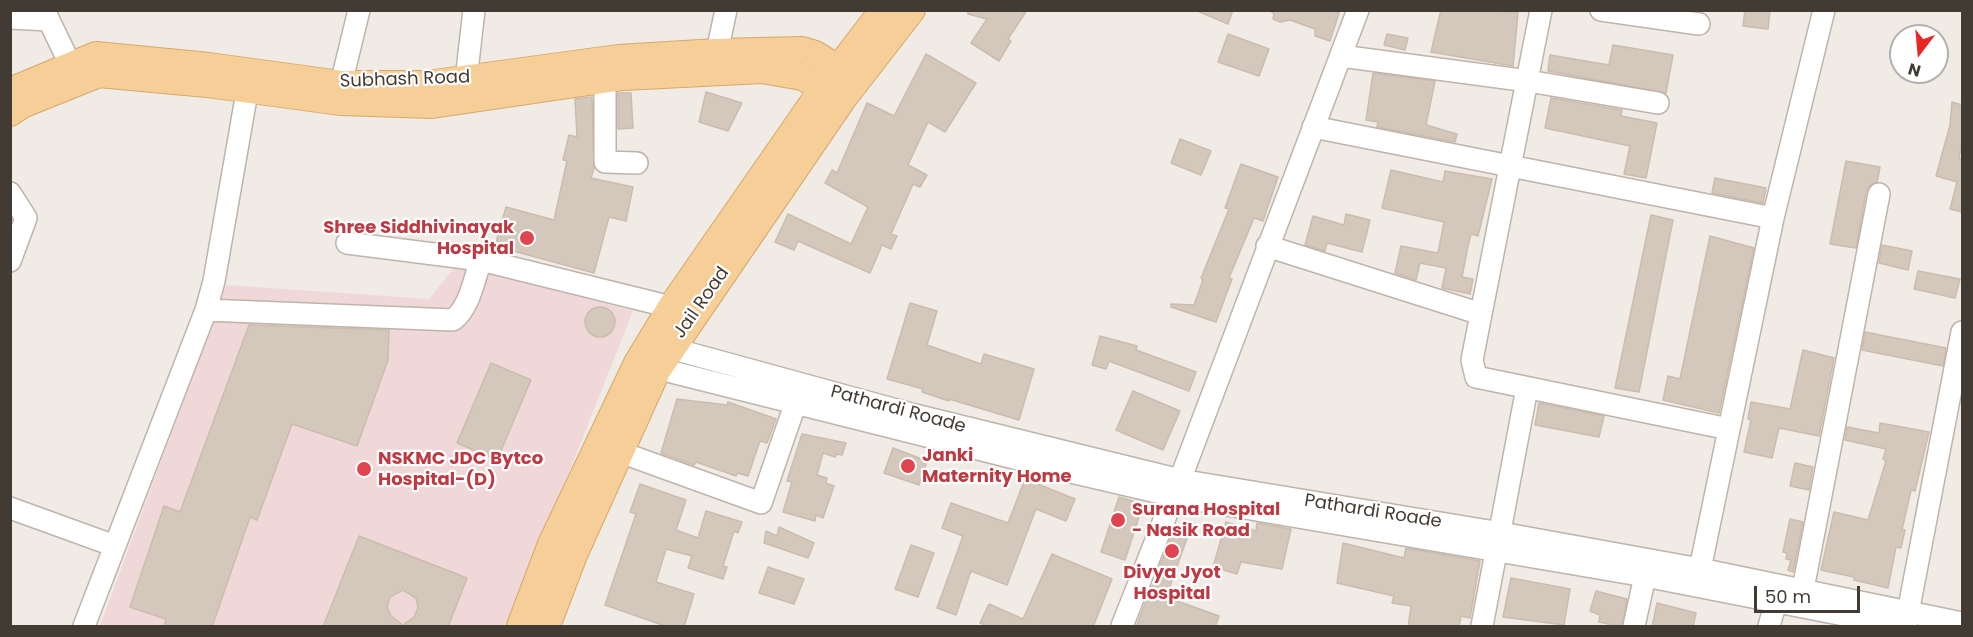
<!DOCTYPE html>
<style>
body{margin:0}
#map{position:relative;width:1973px;height:637px;overflow:hidden;background:#f0ebe4;font-family:Poppins,sans-serif}
canvas{display:block}
.frame{position:absolute;inset:0;border:12px solid #423b34;pointer-events:none}
.north{position:absolute;left:1889px;top:24px;width:60px;height:60px;box-sizing:border-box;background:#fff;border:2px solid #b3b1ae;border-radius:50%;rotate:196deg;font-size:16px;font-weight:700;line-height:24px;text-align:center;color:#423b34}
.north::after{content:'';display:block;margin:auto;width:21px;height:27px;background:#e72724;clip-path:polygon(50% 0,100% 100%,50% 72%,0 100%)}
.scale{position:absolute;left:1754px;top:586px;width:106px;height:27px;box-sizing:border-box;border:3px solid #423b34;border-top:0;padding-left:8px;font-size:18px;line-height:21px;white-space:nowrap;color:#423b34;-webkit-text-stroke:4px #fff;paint-order:stroke}
</style>
<div id="map">
<canvas width="1973" height="637"></canvas>
<div class="frame"></div>
<div class="north">N</div>
<div class="scale">50 m</div>
</div>
<script>
const ctx = document.querySelector('canvas').getContext('2d');
ctx.lineJoin = 'round';
function fill(path, color) { ctx.fillStyle = color; ctx.fill(path, 'evenodd'); }
function strokePath(path, color, width, dash) { ctx.strokeStyle = color; ctx.lineWidth = width; ctx.lineCap = dash ? 'butt' : 'round'; ctx.setLineDash(dash || []); ctx.stroke(path); }
function label(font, color, halo, rows, align = 'center') {
  ctx.font = font + ' Poppins,sans-serif'; ctx.lineWidth = 4.5; ctx.setLineDash([]); ctx.textBaseline = 'middle'; ctx.strokeStyle = halo; ctx.fillStyle = color; for (const [text, x, y, turn = 0] of rows) {
    ctx.save(); ctx.translate(x, y); ctx.rotate((+turn || 0) * Math.PI / 180); ctx.textAlign = isNaN(turn) ? turn : align; if (halo) ctx.strokeText(text, 0, 0); ctx.fillText(text, 0, 0); ctx.restore();
  }
}
const medical = new Path2D(`
 M458,263L633,311L508,626H100L226,285L429,299Z`);
const building = new Path2D(`
 M968,10H1027L1008,39L1011,41L999,61L971,43L987,19L968,14Z
 M1195,10H1233L1228,24Z
 M1269,10H1333L1339,13L1330,41L1315,36V29L1290,20L1280,22L1273,19L1274,14Z
 M1441,10L1518,12L1513,66L1431,52Z
 M1745,10H1770L1768,29L1743,26Z
 M1228,34L1269,49L1259,76L1218,62Z
 M1387,34L1408,38L1405,50L1384,45Z
 M1613,45L1673,55L1666,93L1548,71L1550,55L1609,65Z
 M926,54L976,83L945,132L928,122L908,165L927,175L920,187L913,184L891,234L897,236L891,249L882,245L870,273L798,241L794,250L775,242L788,214L851,244L868,207L825,183L832,170L837,173L867,103L894,116Z
 M1373,73L1435,81L1426,125L1457,134L1455,142L1377,127L1378,122L1366,120Z
 M706,92L742,103L728,131L699,122Z
 M618,93H631L633,128L618,129Z
 M592,97L594,168L591,178L633,187L626,221L609,217L594,273L495,246L506,207L554,220L567,161L563,160L569,135L577,137L575,99Z
 M1551,98L1622,110L1621,116L1657,123L1646,178L1624,174L1630,146L1545,128Z
 M1952,102L1962,105V143L1959,158L1962,159V212L1950,209L1957,182L1936,176L1950,125Z
 M1180,139L1211,151L1201,175L1171,163Z
 M1846,161L1880,167L1877,182L1870,185L1866,192L1856,248L1830,244Z
 M1241,164L1278,177L1263,221L1254,218L1229,278L1232,279L1216,322L1171,307V304L1194,305L1203,280L1201,278L1229,209L1225,208Z
 M1391,170L1443,182L1445,171L1492,179L1478,236L1471,234L1468,246L1462,277L1473,279L1470,294L1442,288L1446,268L1420,263L1416,280L1395,273L1401,246L1438,253L1444,222L1382,208Z
 M1715,178L1766,188L1763,203L1712,193Z
 M1346,214L1370,220L1362,252L1327,243L1325,251L1305,245L1313,216L1344,225Z
 M1651,215L1673,220L1639,392L1615,388Z
 M1710,236L1754,248L1719,413L1663,400L1668,376L1680,379Z
 M1882,245L1912,251L1908,270L1879,263Z
 M1918,271L1960,279L1955,298L1914,289Z
 M910,303L937,311L927,345L981,364L984,354L1034,369L1019,420L949,399V401L922,392L923,389L887,379Z
 M585 322a15 15 0 1 1 30 0a15 15 0 1 1-30 0Z
 M249,325L389,330L388,360L357,446L292,424L257,520L250,517L212,627H164L166,619L130,607L164,506L180,512Z
 M1865,332L1946,348L1943,366L1862,350Z
 M1100,336L1137,346L1136,350L1196,372L1189,391L1109,361L1106,369L1092,365Z
 M1803,350L1834,358L1819,436L1779,428L1772,458L1744,452L1751,420L1748,419L1751,402L1790,409Z
 M491,363L531,380L497,460L457,443Z
 M1133,391L1180,411L1163,450L1116,430Z
 M677,399L727,405L728,402L776,419L767,443L760,441L748,476L737,473L736,476L696,462L694,465L661,453Z
 M1539,403L1604,416L1599,437L1535,425Z
 M1880,423L1929,432L1915,491L1911,490L1902,530H1905L1901,548L1896,547L1888,588L1854,580V577L1821,570L1834,512L1868,520L1886,461L1883,459L1886,449L1845,440L1847,427L1879,433Z
 M802,434L846,443L842,455L837,454L835,457L823,453L817,475L827,478L826,483L834,486L823,518L816,515L815,521L783,512L792,482L787,481Z
 M893,448L927,461L919,485L884,473Z
 M1795,463L1813,467L1809,490L1790,486Z
 M1025,479L1075,499L1066,521L1036,509L1007,585L971,571L956,615L937,608L963,536L942,528L951,503L1008,523Z
 M640,484L686,500L676,530L698,538L706,511L742,522L738,533L734,531L723,566L727,567L723,579L688,568L692,556L666,549L656,582L694,594L684,627H668L605,605L636,514L630,512Z
 M1119,497L1143,504L1125,560L1101,552Z
 M1790,519L1803,522L1793,572L1788,570L1791,560L1786,559L1787,553L1783,552Z
 M1226,522L1256,531L1257,523L1291,529L1282,569L1241,562L1237,574L1213,567Z
 M1176,525L1190,530L1166,597L1219,616L1215,627H1136Z
 M779,527L814,543L808,558L764,543L766,531L777,536Z
 M359,536L467,578L448,627H323ZM403,590L416,598L418,608L414,617L403,625L391,616L387,607L390,597Z
 M1343,543L1404,558L1406,548L1480,561L1470,618L1461,616L1459,627H1408L1411,606L1392,603L1394,596L1337,583Z
 M911,545L934,553L918,597L895,589Z
 M1052,554L1112,579L1093,627H989L980,623L989,604L1023,619Z
 M768,567L804,579L794,604L759,593Z
 M1511,578L1570,589L1564,625L1503,617Z
 M1596,591L1627,599L1622,627L1599,622L1600,615L1590,611Z
 M1657,603L1696,613L1693,627H1652Z`);
const minor = new Path2D(`
 M44,10L71,66
 M1601,10L1699,24
 M10,18L48,20
 M717,52L726,10
 M1341,56L1528,81L1658,103
 M466,80L474,10
 M605,81V162L637,163
 M341,84L359,10
 M1313,127L1773,218
 M10,193L26,218L10,261
 M347,243L481,260L671,307
 M1267,246L1481,314L1541,10
 M206,310L453,320C470,307 474,279 481,260
 M1481,314L1472,360L1476,377L1729,429
 M659,345L911,414L1180,480L1501,533L1700,569L1962,623
 M644,365L1054,468L1174,496L1645,576L1900,626
 M620,452L761,503L796,402
 M10,508L115,546
 M1700,569L1773,218L1824,10
 M1803,589L1879,194
 M1906,623L1962,332
 M84,626L206,310L214,281L250,75
 M1122,626L1180,480L1358,10
 M1482,626L1527,388
 M1634,626L1645,576
 M1769,626L1776,602`);
const major = new Path2D(`
 M10,91L96,55L209,66L341,84H427L618,58L717,52L802,50L815,54L857,80
 M10,113L22,105L99,74L207,84L340,102L432,105L623,77L762,70L802,77L843,99
 M520,626L551,544L637,363L671,307L823,88L883,10
 M547,626L574,555L657,371L843,99L912,10`);
const markers = [
 [527,238,8,"#e0444e"],
 [908,466,8,"#e0444e"],
 [364,469,8,"#e0444e"],
 [1118,520,8,"#e0444e"],
 [1172,551,8,"#e0444e"]
];
const streetNames = [
 ["Subhash Road",405,80,-2],
 ["Jail Road",702,303,-55],
 ["Pathardi Roade",898,410,15],
 ["Pathardi Roade",1373,512,9]
];
const healthNames = [
 ["Shree Siddhivinayak",514,228,"right"],
 ["Hospital",514,249,"right"],
 ["Janki",922,456],
 ["Maternity Home",922,477],
 ["NSKMC JDC Bytco",378,459],
 ["Hospital-(D)",378,480],
 ["Surana Hospital",1132,510],
 ["- Nasik Road",1132,531],
 ["Divya Jyot",1172,573,"center"],
 ["Hospital",1172,594,"center"]
];
fill(medical, '#f0d8d8');
fill(building, '#d4c8bd');
strokePath(building, '#cbbcae', 1.5);
strokePath(minor, '#beb4aa', 24);
strokePath(major, '#d8a86a', 28);
strokePath(minor, '#fff', 21);
strokePath(major, '#f5ce98', 26);
for (const [x, y, r, color] of markers) { const dot = new Path2D(); dot.arc(x, y, r, 0, 2 * Math.PI); ctx.fillStyle = color; ctx.fill(dot); strokePath(dot, '#fff', 2); }
label('18px', '#423b34', '#fff', streetNames);
label('bold 18px', '#be3a42', '#fff', healthNames, 'left');
</script>
